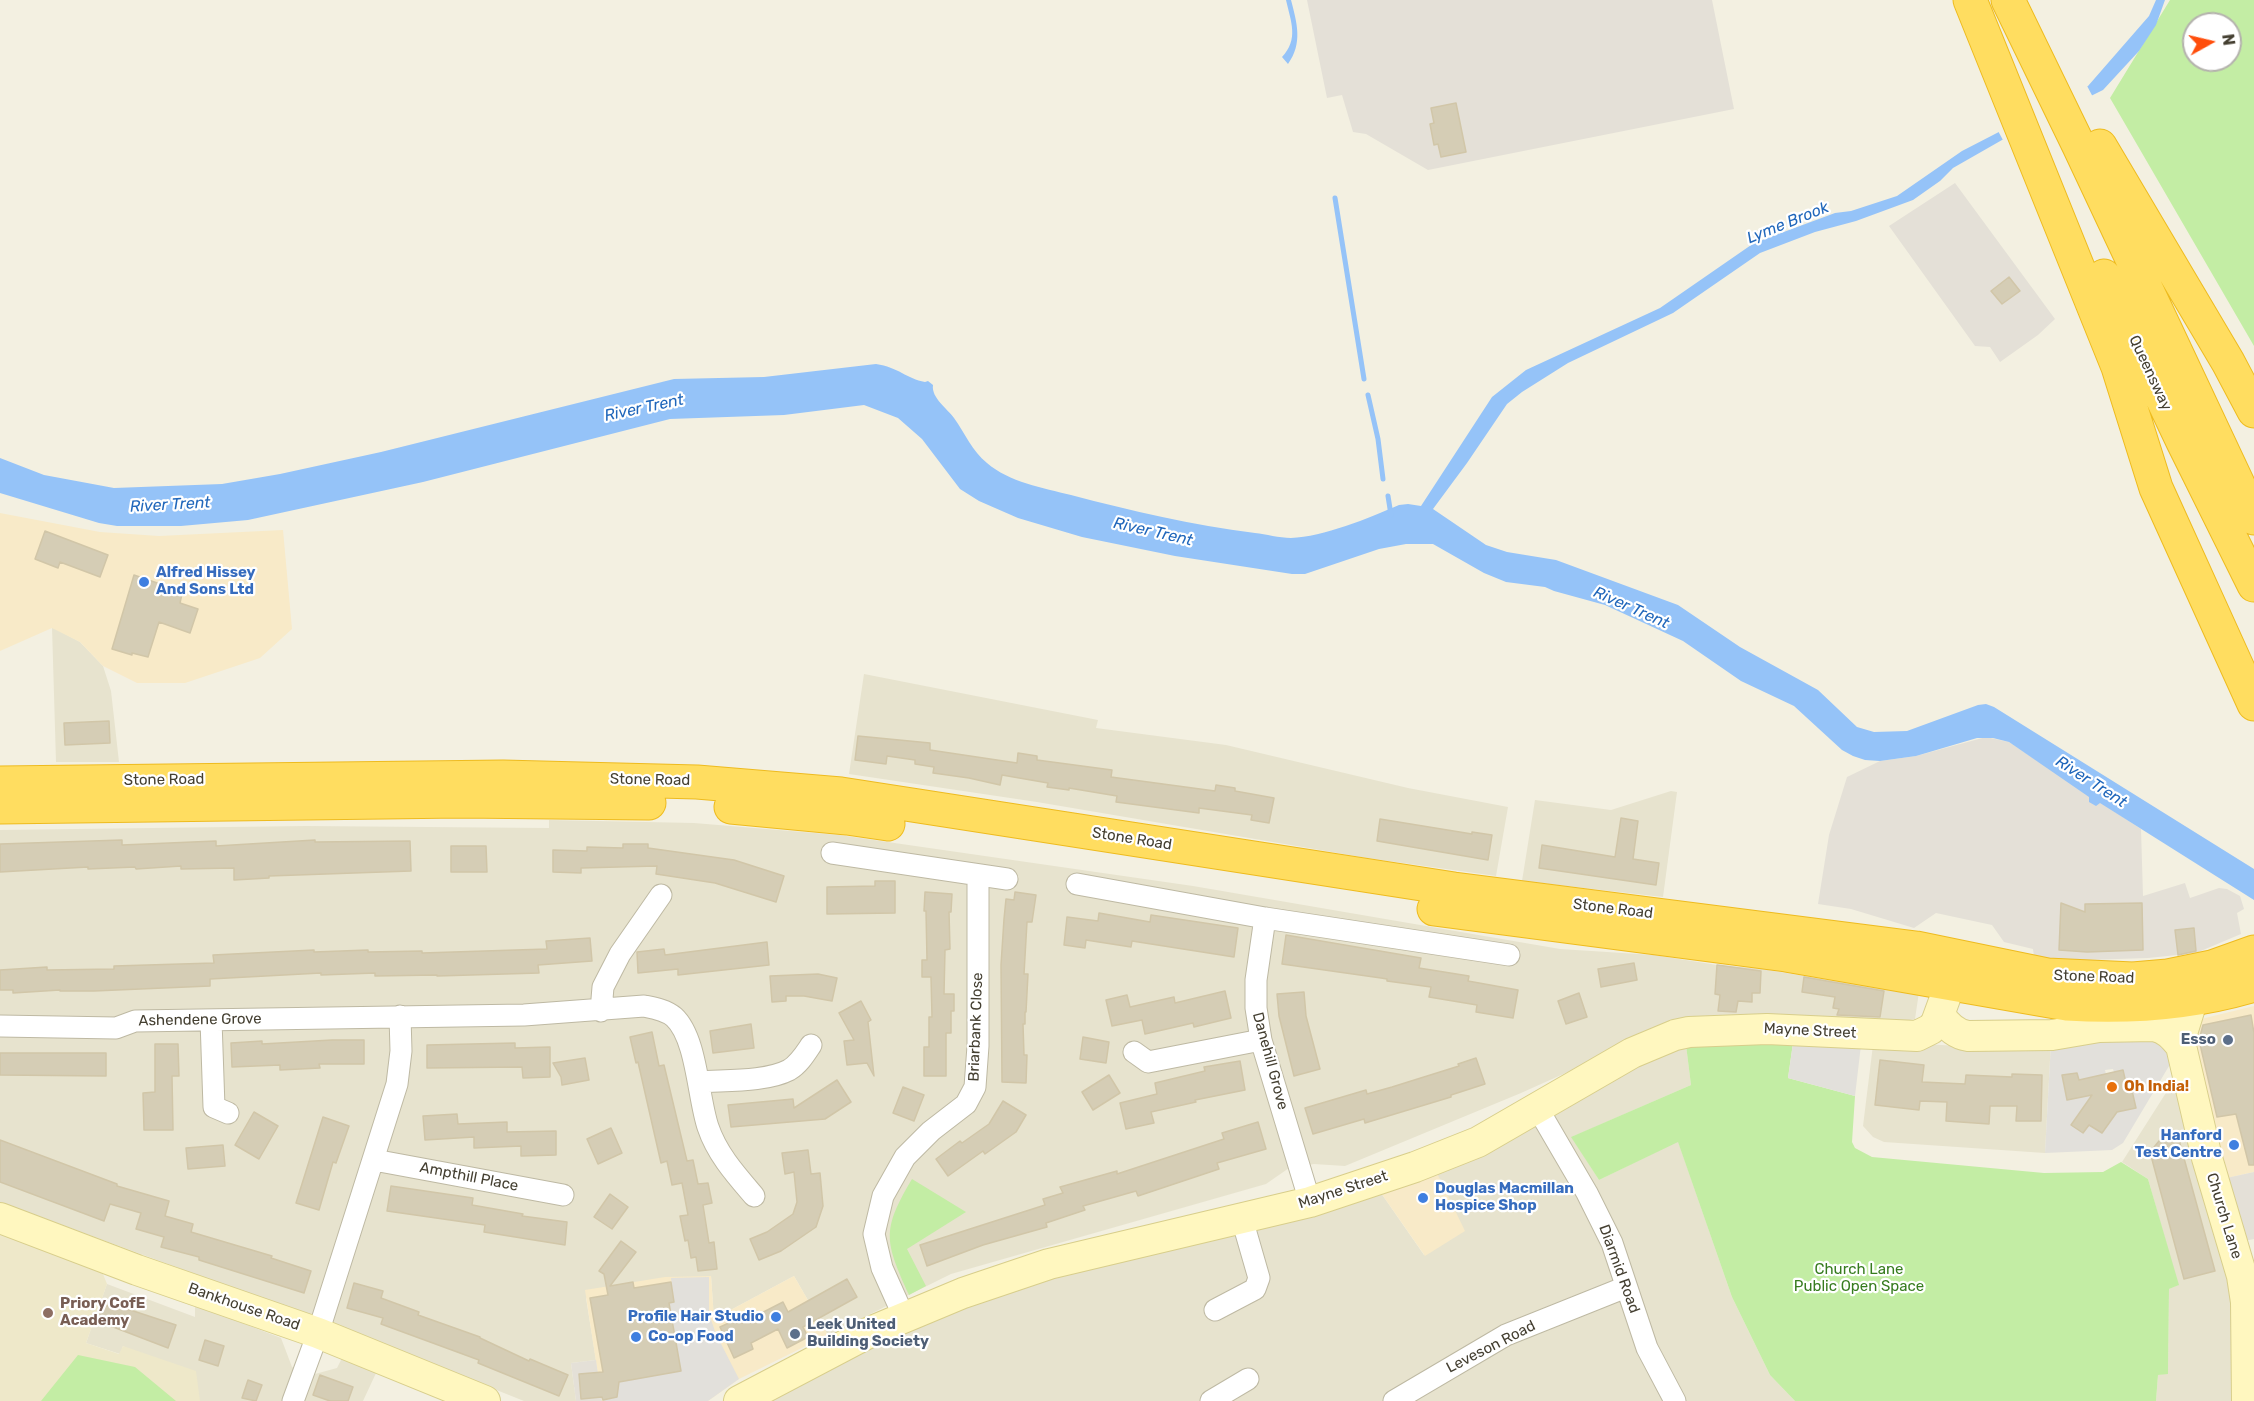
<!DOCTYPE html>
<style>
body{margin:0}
#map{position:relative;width:2254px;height:1401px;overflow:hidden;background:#f3f0e1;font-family:Rubik,sans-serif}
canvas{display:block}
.north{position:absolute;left:2182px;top:12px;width:60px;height:60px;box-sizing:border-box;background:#fff;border:2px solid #b4b2ad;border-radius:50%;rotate:82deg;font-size:16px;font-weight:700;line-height:24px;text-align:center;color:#443f31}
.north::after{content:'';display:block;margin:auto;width:21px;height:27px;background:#ff4e0c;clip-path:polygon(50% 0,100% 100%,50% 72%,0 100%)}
</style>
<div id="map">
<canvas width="2254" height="1401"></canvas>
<div class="north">N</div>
</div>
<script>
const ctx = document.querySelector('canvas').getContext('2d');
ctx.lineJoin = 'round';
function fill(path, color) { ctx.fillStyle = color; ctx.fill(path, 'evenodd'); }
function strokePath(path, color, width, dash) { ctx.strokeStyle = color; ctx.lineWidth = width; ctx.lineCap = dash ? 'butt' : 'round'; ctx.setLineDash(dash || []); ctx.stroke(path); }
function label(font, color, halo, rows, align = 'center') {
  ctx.font = font + ' Rubik,sans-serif'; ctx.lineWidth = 4.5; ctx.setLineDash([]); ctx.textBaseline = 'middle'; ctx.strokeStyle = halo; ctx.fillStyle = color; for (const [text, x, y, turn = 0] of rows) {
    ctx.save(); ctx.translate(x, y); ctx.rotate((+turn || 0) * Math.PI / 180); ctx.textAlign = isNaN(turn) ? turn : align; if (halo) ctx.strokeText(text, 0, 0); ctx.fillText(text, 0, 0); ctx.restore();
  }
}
const residential = new Path2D(`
 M52,627L80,642L103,666L111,691L119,762H56Z
 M864,674L1098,720L1096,728L1226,745L1408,788L1508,807L1496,876L1367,858L1037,802L849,774Z
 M1671,791L1677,792L1663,897L1522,881L1535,800L1611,810Z
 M549,820L694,823L839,835L1193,886L1560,949L1654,955L1717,965L1762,969L1884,989L1919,992L1915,1019L1876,1026L1659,1031L1521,1093L1345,1166L1314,1164L1289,1168L1266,1184L951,1274L828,1335L794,1276L714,1319L711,1276L586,1298L596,1360L571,1363L576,1401H524L344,1329L0,1202V830L306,826L549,828Z
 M2051,1042L2045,1153L1884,1142L1873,1137L1863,1126L1873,1045L1912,1043L1971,1047Z
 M1686,1045L1691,1085L1572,1137L1599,1180L1678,1141L1732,1297L1770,1375L1795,1401H757L822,1369L1005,1286L1255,1231L1381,1193L1424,1255L1436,1171L1593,1085Z
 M2176,1077L2232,1297L2235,1401H2156L2158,1375L2168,1373L2169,1289L2178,1285L2148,1179L2122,1162Z
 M107,1284L195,1317V1305L281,1338L292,1367L315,1374L337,1368L342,1358L377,1371L363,1401H199L123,1346L120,1354L86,1343Z`);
const commercial = new Path2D(`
 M0,513L100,532L159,536L283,530L292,629L260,658L185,683H137L103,666L80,642L52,628L0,651Z
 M2254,1006V1172L2222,1179L2208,1119L2193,1026L2197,1020Z
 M1436,1171L1465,1231L1425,1256L1381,1193Z
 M711,1276L714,1319L794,1276L828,1335L739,1379L708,1401H602L585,1290L665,1277Z`);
const industrial = new Path2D(`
 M1307,0H1712L1734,109L1428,170L1366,134L1353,132L1342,95L1327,98Z
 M1955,183L2055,319L2038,335L2000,362L1990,347L1975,346L1889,226Z
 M1986,737L2009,742L2141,829L2143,896L2185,883L2190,898L2219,888L2227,889L2240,896L2244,909L2237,913L2241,934L2196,953L2148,958L2056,961L2034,956L2033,949L2004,942L1992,925L1936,913L1914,928L1851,909L1818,904L1829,835L1847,777L1880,761L1916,756Z
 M2254,1172V1239L2239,1242L2222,1179Z
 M596,1360L602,1401H576L571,1363Z`);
const education = new Path2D(`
 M0,1234L101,1269L107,1284L86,1343L119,1354L123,1346L196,1371L200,1401H0Z`);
const green = new Path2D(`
 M2170,0H2254V346L2110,98ZM2194,24H2230V60H2194Z
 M1793,1043L1788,1078L1855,1096L1852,1142L1855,1148L1872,1157L2044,1173L2103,1172L2121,1162L2148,1179L2179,1285L2169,1289L2168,1374L2158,1375L2156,1401H1795L1770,1375L1732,1297L1678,1142L1599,1180L1571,1137L1691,1085L1686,1045Z
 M912,1179L966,1212L907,1249L926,1286L909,1295C885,1241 881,1231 912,1179Z
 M78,1355L135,1367L176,1401H41Z`);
const parking = new Path2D(`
 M2152,1035L2168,1045L2172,1061L2123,1143L2112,1150L2045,1153L2051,1042ZM2113,1069L2114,1072L2126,1083L2130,1082L2135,1108L2093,1095L2067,1100L2063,1082L2066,1075L2077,1073L2079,1080L2106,1074L2105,1070ZM2111,1120L2102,1133L2089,1125L2083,1133L2072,1124Z
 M1793,1043L1861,1045L1855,1096L1788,1078Z
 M709,1277V1314L716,1334L739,1379L708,1401H602L617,1397L619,1382L681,1371L669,1303L674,1302L671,1278Z`);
const water = new Path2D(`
 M1286,0H1291C1297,23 1303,43 1288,64L1282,57C1299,39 1291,22 1286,0Z
 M2156,0H2165L2156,25L2139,51L2103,90L2002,140L1953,168L1940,181L1913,200L1856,221L1815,232L1760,253L1673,313L1568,363L1522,392L1507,404L1467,463L1433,509L1486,545L1507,552L1556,560L1678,605L1740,647L1818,690L1857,727L1874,732L1907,731L1978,705L1986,704L1994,707L2254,869V900L2100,803L2096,806L2089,802V797L2009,742L1993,738H1977L1916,756L1880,761L1865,760L1853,756L1842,750L1794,706L1741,681L1683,641L1605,605L1554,591L1545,587L1506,582L1484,573L1433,544H1406L1379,549L1305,574H1292L1175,556L1082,537L1018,518L979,501L960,489L922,439L898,418L864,405L784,415L670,419L423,482L248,520L181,526H117L99,523L0,493V458L44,475L114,488L222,484L280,474L381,452L674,379L764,377L876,364C898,367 907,379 925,382L928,381L933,385C931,398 948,409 954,418C965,433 972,451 987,463C1009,482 1043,488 1071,495C1132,511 1192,525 1255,533C1266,534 1279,538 1291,538C1323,537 1369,518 1399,505L1408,504L1421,506L1492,397L1526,370L1660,308L1754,243L1835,213L1851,211L1897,196L1962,151L2088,86L2149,16Z`);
const pier = new Path2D(`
 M2086,84L2094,99L2004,142L1997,129Z`);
const stream = new Path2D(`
 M1335,198L1364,379
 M1368,395L1378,439L1383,479
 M1388,496L1391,515`);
const building = new Path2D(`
 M1456,103L1466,152L1441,157L1438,144L1434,145L1430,124L1434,123L1431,108Z
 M2009,277L2020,291L2002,304L1991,291Z
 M45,531L108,555L100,577L60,562L58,568L35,559Z
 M134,575L166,586L165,589L182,594L180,603L198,609L190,633L159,622L148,657L132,653V655L112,649Z
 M109,721L110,743L65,745L64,723Z
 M858,736L930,743V750L1017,763L1018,753L1037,756V760L1112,770L1111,777L1215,791L1216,785L1235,788V791L1274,798L1269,823L1251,820L1252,815L1199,808V813L1116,802L1117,796L1069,788V790L1047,787L1048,783L1002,775L1000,785L969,778L933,773L934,767L915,764V760L887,756L886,764L855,760Z
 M1621,818L1638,821L1633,859L1659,863L1656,885L1539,868L1542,845L1615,857Z
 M1380,819L1472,834V832L1492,835L1488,860L1377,841Z
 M122,840V845L216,841V846L315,840V842L410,841L411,871L269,876V878L234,880V868L181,869V866L136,869L135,867L88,869V867L0,872V844Z
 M623,844H648V848L734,860L784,876L776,902L715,883L656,874L657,866L581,868V873L553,872V850L587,851V847L623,848Z
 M451,846H486L487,872H451Z
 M875,881H895V913L827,914V887L875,886Z
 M925,892L952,894L951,912H949L950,949L945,950L944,994H954V1011H951V1033H946V1076H924V1047H929V1017H932L931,977H922V960H927L926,911H924Z
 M1015,892L1036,895L1032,922H1027L1024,974H1028L1026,1012H1025V1024H1023L1024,1055H1027L1026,1083L1002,1082L1001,965L1004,919L1006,899L1014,900Z
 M2061,903L2085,912V904L2142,903L2143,950L2087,952L2059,950Z
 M1099,913L1150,922L1151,915L1238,928L1234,957L1132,941L1131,947L1086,940L1085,948L1064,945L1067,917L1098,921Z
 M2194,928L2196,951L2178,955L2175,930Z
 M1286,935L1421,958L1419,968L1469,976L1468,981L1518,990L1513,1018L1476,1012L1477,1005L1429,997L1431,987L1387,981V979L1381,978L1282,964Z
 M590,938L592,961L538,965L539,973L437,976V975L375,976V973L321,975V973L210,979V986L94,991H60V990L13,993V990H0V970L47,967V970L114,969V966L214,963L213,955L314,950V952L368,950V952L422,951V953L547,949L546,941Z
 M767,942L769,965L678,975V969L638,973L637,952L664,949L665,955Z
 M1634,963L1637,980L1601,987L1598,969Z
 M1717,965L1761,971L1760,993H1752V1002L1738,1001L1736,1012L1718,1011L1720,995L1715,994Z
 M818,974L837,978L832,1001L804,996H786V1001L772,1002L770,976Z
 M1804,977L1884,991L1880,1017L1837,1015L1839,1009L1833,1008L1835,997L1802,992Z
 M1225,991L1231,1018L1194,1027L1193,1023L1145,1034L1142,1020L1112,1026L1106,1000L1127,995L1130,1007L1174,997L1175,1003Z
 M1304,992L1306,1016L1320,1069L1294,1076L1279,1016L1277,994Z
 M1579,993L1587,1017L1566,1024L1558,1001Z
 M861,1001L871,1020L868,1022L874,1076L867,1063L847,1065L844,1041L854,1040L839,1013Z
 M2251,1015L2254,1033V1165H2249L2236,1114L2217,1117L2199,1040L2203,1025Z
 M751,1024L754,1048L713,1053L710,1031Z
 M652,1032L659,1066L664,1065L687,1161L693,1160L698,1184L708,1183L712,1203L703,1205L709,1243L714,1242L717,1269L698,1271L696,1257L691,1258L688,1240L685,1241L680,1216L688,1215L682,1183L672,1185L667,1161L661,1163L638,1062L636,1063L630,1037Z
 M1083,1037L1109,1042L1106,1063L1080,1059Z
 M332,1040H364V1064H319L320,1068L280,1070V1065L232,1067L231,1043L262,1041V1044Z
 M515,1043V1048L550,1047V1077L523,1078L522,1067L427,1068V1045Z
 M155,1044H178L179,1076H172L173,1130H144L143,1093L155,1092Z
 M0,1053H106V1076L0,1075Z
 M585,1058L589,1080L562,1085L561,1077L553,1063Z
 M1476,1058L1485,1084L1451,1095V1097L1365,1123L1364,1119L1313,1134L1305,1108L1366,1090L1367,1094L1392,1087L1459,1066L1458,1064Z
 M1880,1060L1924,1065L1922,1082L1965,1084L1966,1075L2012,1077V1074L2042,1075L2041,1121H2016L2017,1106H1990L1989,1124L1946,1121L1947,1102L1920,1101L1919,1110L1875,1105Z
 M1240,1061L1245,1090L1195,1100L1196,1102L1151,1112L1154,1123L1126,1129L1120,1103L1157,1094L1155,1083L1205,1071L1204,1067Z
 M2123,1070L2126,1083L2130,1082L2136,1108L2117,1112L2102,1133L2089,1125L2083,1133L2071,1125L2092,1095L2067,1100L2062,1075L2077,1073L2079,1080Z
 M1109,1075L1120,1093L1093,1110L1082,1092Z
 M837,1080L851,1102L825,1119L731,1127L728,1105L793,1099L794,1108Z
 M903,1087L924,1095L914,1121L893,1113Z
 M1003,1101L1026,1115L1016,1132L985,1154L983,1151L948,1176L936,1159L960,1141L962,1143L989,1124Z
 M254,1112L278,1126L259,1159L235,1145Z
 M457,1114L458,1124L507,1122V1132L556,1131V1155L521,1156V1146L474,1148V1137L425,1140L423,1116Z
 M323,1117L349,1126L336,1163L333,1162L319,1210L296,1203Z
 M1258,1122L1266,1149L1217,1163L1219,1169L1138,1196L1136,1191L1083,1206L1085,1210L1046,1223L1047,1227L983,1245L927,1266L920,1245L1045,1205L1043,1199L1063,1193L1060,1187L1117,1171V1174L1224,1139L1222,1133Z
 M611,1128L622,1153L598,1164L587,1139Z
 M2168,1130L2179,1140L2215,1271L2184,1279L2150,1152Z
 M0,1140L117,1184V1186L169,1201L165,1216L193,1224L191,1232L272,1256L271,1258L311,1271L304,1293L199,1260V1257L161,1247L164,1237L136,1229L141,1213L110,1204L104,1221L0,1182Z
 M223,1145L225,1166L188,1169L186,1148Z
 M808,1150L811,1174L820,1173L823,1206L816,1227L781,1251L759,1260L750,1239L767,1232L793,1214L797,1202L794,1172L785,1174L782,1153Z
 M391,1186L473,1198L472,1205L523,1214L522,1216L567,1222L565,1245L484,1232L485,1225L387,1211Z
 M610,1194L628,1207L612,1229L594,1217Z
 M621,1241L636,1252L610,1286L633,1282L634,1288L671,1282L674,1302L669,1303L681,1371L619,1382L617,1397L603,1400L602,1397L581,1399L579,1374L603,1372L590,1298L608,1295L604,1274L599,1271Z
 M847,1279L857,1297L803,1327L808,1337L787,1348L778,1329L751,1343L753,1349L734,1358L720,1327L740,1318L742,1323L783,1302L788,1312Z
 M354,1283L383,1291L381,1298L419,1312L418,1315L480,1337V1338L529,1361L530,1359L568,1375L559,1396L478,1363L479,1360L381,1324L383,1318L347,1308Z
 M109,1303L176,1325L168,1348L95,1320L101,1304L108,1306Z
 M205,1340L224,1346L218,1366L199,1360Z
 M320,1375L353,1387L348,1401H330L313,1395Z
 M248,1380L262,1385L256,1401L242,1398Z`);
const street = new Path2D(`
 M832,853L1007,879
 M1077,884L1265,918L1509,955
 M1265,918L1256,980V1008L1261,1040L1310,1202
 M601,1011L603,987L620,954L661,895
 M211,1020L214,1107L228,1113
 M0,1026L116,1028L135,1021L524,1015L644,1006C654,1008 666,1010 674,1017C697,1038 698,1098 708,1127C717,1154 736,1175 754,1196
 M1134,1052L1148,1062L1261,1040
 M699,1082C725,1080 766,1082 789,1070C799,1064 805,1054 811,1045
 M1538,1109L1587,1193L1612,1243L1647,1348L1675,1401
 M374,1160L563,1195
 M1215,1310L1255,1289L1259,1278L1242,1219
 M904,1317L882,1268L874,1234L883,1196L905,1157L931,1131L966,1104L975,1087L978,1046V875
 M293,1401L318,1333L397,1084L401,1051L400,1016
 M1211,1401L1248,1379
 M1394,1401L1506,1335L1626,1287`);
const secondary = new Path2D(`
 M2193,998L2183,1030L2181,1046L2207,1158L2242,1276L2246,1302L2247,1401
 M1940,1015C1947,1026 1955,1034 1968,1036L2052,1035L2099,1027L2154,1026C2167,1029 2173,1036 2181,1046
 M0,1218L137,1270L318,1333L485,1401
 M739,1401L872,1331L963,1293L1049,1264L1310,1202L1415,1167L1478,1142L1632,1053L1675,1035L1689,1032L1767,1029L1917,1036L1931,1029L1936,1023L1959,960`);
const highway = new Path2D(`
 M1970,0L2118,367L2156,488L2254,704
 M2008,0L2079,146L2254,518
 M2100,146L2228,362L2254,411
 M2104,276L2183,442L2254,585
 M0,783L503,777L697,782L841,794L1454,889L1916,948L2047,975L2133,979L2168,976L2212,967L2254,952
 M0,807L460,801L649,803
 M731,807L847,818L888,824
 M1434,909L1786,955L2067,1004C2129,1008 2194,1003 2254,985`);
const markers = [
 [144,582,6,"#3f7fe0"],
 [2228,1040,6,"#5c6f8a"],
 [2112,1087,6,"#e8710a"],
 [2234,1145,6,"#3f7fe0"],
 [1423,1198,6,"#3f7fe0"],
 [48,1313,6,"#8d6e63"],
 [776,1317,6,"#3f7fe0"],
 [795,1334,6,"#5c6f8a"],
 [636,1337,6,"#3f7fe0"]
];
const streetNames = [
 ["Queensway",2150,373,65],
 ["Stone Road",164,780,-1],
 ["Stone Road",650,780,1],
 ["Stone Road",1132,839,9],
 ["Stone Road",1613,909,7],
 ["Stone Road",2094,977,2],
 ["Ashendene Grove",200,1020,-1],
 ["Briarbank Close",976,1027,-88],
 ["Mayne Street",1810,1031,3],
 ["Danehill Grove",1270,1061,75],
 ["Ampthill Place",469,1177,11],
 ["Mayne Street",1343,1190,-18],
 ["Church Lane",2224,1216,73],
 ["Diarmid Road",1619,1269,70],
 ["Bankhouse Road",244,1307,19],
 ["Leveson Road",1491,1347,-27]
];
const shopNames = [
 ["Alfred Hissey",156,573],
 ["And Sons Ltd",156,590],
 ["Hanford",2222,1136,"right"],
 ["Test Centre",2222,1153,"right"],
 ["Douglas Macmillan",1435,1189],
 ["Hospice Shop",1435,1206],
 ["Profile Hair Studio",764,1317,"right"],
 ["Co-op Food",648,1337]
];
const serviceNames = [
 ["Esso",2216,1040],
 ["Leek United",807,1325,"left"],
 ["Building Society",807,1342,"left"]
];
const foodNames = [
 ["Oh India!",2124,1087]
];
const parkNames = [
 ["Church Lane",1859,1270],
 ["Public Open Space",1859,1287]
];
const educationNames = [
 ["Priory CofE",60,1304],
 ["Academy",60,1321]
];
const waterNames = [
 ["Lyme Brook",1788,223,-22],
 ["River Trent",644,408,-12],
 ["River Trent",170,505,-3],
 ["River Trent",1153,532,13],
 ["River Trent",1631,608,24],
 ["River Trent",2091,782,33]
];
fill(residential, '#e7e3ce');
fill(commercial, '#f8eac8');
fill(industrial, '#e4e0d7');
fill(education, '#eee8c9');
fill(green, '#c3eda4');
fill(parking, '#e2e0db');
fill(water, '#95c3f8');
fill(pier, '#f3f0e1');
strokePath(stream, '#95c3f8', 5);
fill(building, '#d5cdb5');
strokePath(building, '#d1c6a8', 1.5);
strokePath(street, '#beb9a3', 23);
strokePath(secondary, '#d8ce8b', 32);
strokePath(highway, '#eebb1f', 35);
strokePath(street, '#fff', 21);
strokePath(secondary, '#fff7bf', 30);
strokePath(highway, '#ffdd60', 33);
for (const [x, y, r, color] of markers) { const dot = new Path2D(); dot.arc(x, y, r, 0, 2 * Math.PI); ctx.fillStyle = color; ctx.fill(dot); strokePath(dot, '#fff', 2); }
label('15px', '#443f31', '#fff', streetNames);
label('bold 15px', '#366cbe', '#fff', shopNames, 'left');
label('bold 15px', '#4e5e75', '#fff', serviceNames, 'right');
label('bold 15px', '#c56008', '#fff', foodNames, 'left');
label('15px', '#377c1f', '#fff', parkNames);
label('bold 15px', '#785e54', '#fff', educationNames, 'left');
label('italic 16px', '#2067bb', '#fff', waterNames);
</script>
